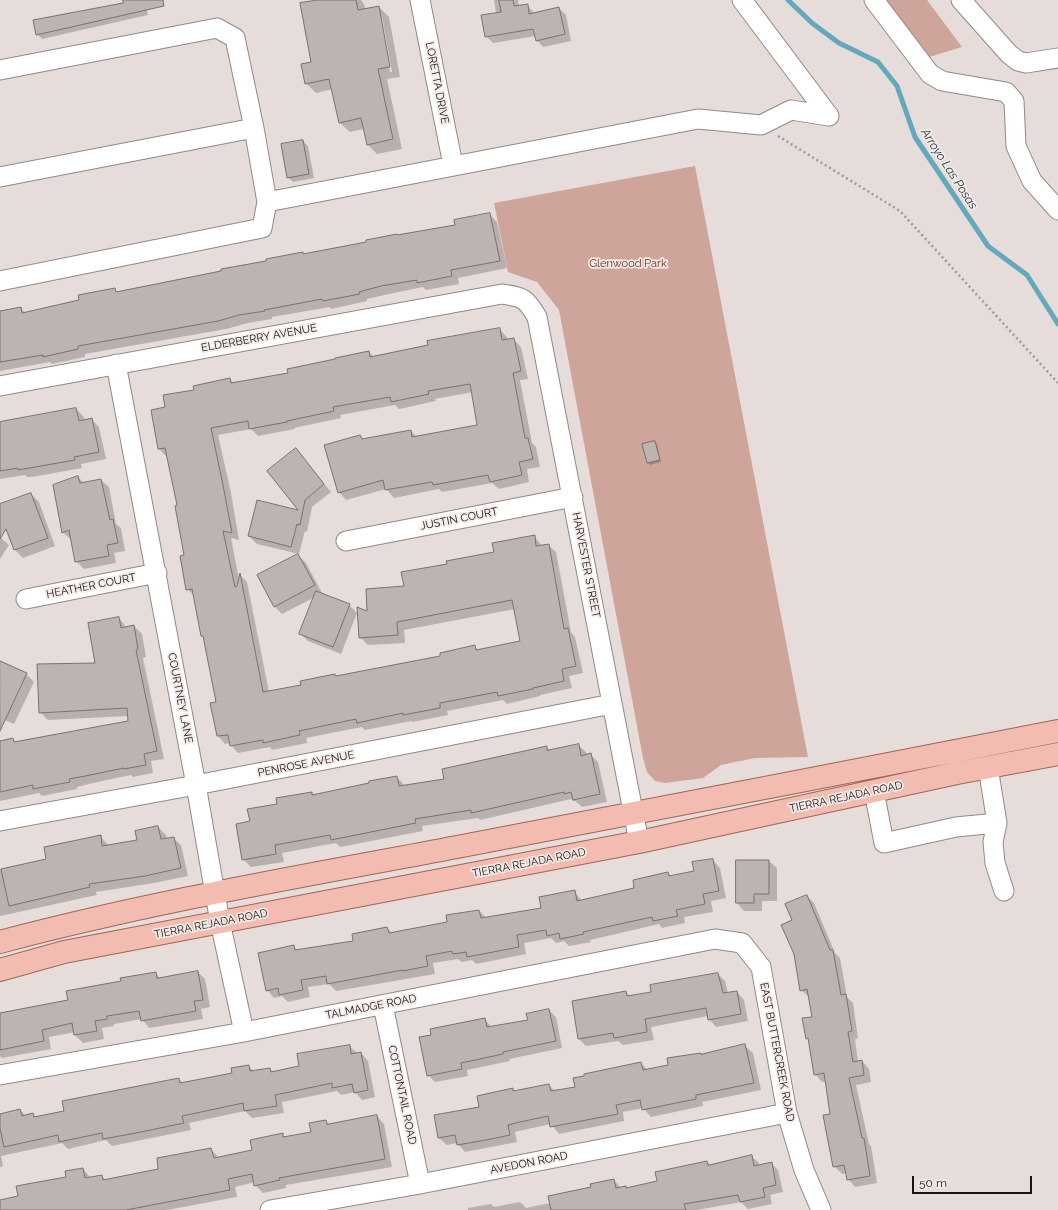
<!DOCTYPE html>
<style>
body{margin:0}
#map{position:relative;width:1058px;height:1210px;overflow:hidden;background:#e6dddb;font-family:Raleway,sans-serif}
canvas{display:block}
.scale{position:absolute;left:912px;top:1176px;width:120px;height:18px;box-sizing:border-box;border:2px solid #171413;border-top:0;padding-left:5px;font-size:12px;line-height:14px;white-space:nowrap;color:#171413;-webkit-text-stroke:3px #f4eae8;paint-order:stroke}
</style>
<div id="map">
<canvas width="1058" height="1210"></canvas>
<div class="scale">50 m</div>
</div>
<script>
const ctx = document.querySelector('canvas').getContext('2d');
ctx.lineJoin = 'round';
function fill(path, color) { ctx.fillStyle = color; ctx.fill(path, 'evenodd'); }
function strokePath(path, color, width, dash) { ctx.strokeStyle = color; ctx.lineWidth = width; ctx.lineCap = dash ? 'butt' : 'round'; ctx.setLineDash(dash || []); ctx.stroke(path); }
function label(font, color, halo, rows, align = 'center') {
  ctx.font = font + ' Raleway,sans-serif'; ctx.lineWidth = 3.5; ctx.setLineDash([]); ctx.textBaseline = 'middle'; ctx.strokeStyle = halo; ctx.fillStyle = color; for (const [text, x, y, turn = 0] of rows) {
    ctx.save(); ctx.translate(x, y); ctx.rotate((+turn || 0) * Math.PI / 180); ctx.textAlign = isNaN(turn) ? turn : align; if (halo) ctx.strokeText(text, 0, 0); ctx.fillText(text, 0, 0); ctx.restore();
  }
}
const green = new Path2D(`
 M883,0H927L962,47L926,58Z
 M695,166L808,757L755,758L721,765L703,778L665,783L655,781L647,772L643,758L559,310L537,282L508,272L494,203Z`);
const shadow = new Path2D(`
 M124,0H145L148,15L42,39L37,34L125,4Z
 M323,0H361L364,4L366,10L379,7L389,17L400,77L387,79L402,149L377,154L368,145L364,129L350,132L340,123L333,89L316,93L306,83L312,63ZM380,17H382L392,72H390Z
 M494,0H518L519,6L527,5L535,14L559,8L566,15L571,41L543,47L537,40L536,36L493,43L486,36L496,13Z
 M303,141L308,146L314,178L293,182L288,177Z
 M489,214L497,222L507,268L458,278L459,284L426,290L423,287L389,294L367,299V301L331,309L330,307L272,317V319L248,323L226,329L85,354V357L52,364L50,362L0,371V312L21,308L25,313L80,301L115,289L118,293L302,253L304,255L456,225Z
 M499,329L507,337L508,340L513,339L521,347L528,379L520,380L532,443L536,447L540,467L527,469L529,482L499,489L492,483L442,492L439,489L394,498L386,489L346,500L339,492L360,436L364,440L411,431L417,437L479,426L473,392L435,399L436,401L399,409L395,405L340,415L341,418L294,428L295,429L258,436L251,429L218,435L231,493L239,540L231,538L239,579L240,575L247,582L269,692L337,677L442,657L475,647L479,651L521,642L515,609L404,630L405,643L368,645L360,637L368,612L405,587L448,565L495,553L534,536L542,546L548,545L556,552L571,632L575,637L583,673L569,676L572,688L540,695V696L507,704L503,700L447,711L448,715L412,722L411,721L365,730L362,727L306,738L307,743L272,750L270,747L238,753L231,745L230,743L225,744L218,736L212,704L217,703L205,639L202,636L195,596L187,589L185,556L179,506L167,457L159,449L167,408L195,390L229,379L234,383L289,374L369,352L374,357Z
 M76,409L84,417V421L91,419L99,427L106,459L81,464L82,468L32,477H27L25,475L0,479V423Z
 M655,442L657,444L661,462L650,465L647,462Z
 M296,450L331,492L312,507L307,532L305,531L299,554L257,544L249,536L300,511Z
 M78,477L84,483L101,480L109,487L116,524L121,528L125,551L114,553L116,563L84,569L76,561L71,540L63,532Z
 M31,494L39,502L55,546L23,558L15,550L0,509V505Z
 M0,537L9,545L0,559Z
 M298,555L306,563L322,593L349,605L357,613L341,654L308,641L301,634L315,597L282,614L275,607Z
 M119,618L127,628L134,626L142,634L146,657L143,658L164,759L151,761L153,773L133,777L131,775L93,783L77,787V789L42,796L39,793L0,801V742L13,739L16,743L129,722L128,716L48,720L40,712L96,664Z
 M0,662L26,674L34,682L14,724L0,718Z
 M578,745L586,752L587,755L590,754L598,762L607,802L582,807L575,801H573L571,799L480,820L478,818L422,826L423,831L340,847L336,843L282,853L284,862L251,867L243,859L251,822L278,804L312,793L314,795L370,784L397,777L405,786L445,779L546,747L550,751Z
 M158,827L166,835L167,839L173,838L181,845L188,876L154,883L96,892L97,895L0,916V869L47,860L101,837L109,846L139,841Z
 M713,860L720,868L726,898L711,901L713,912L684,917L685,923L662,928L659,924L590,940L591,942L569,946L564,941L556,943L551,938L524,943L526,954L476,964L472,960L462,962L458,959L433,963L435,974L336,991L329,984L308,987L310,997L288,1002L282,996L274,998L267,990L293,946L298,951L354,941L387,928L392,933L448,923L479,911L487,918L543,908L574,891L582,901L636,889L668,873L671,876L695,872Z
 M769,861L777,868V901H762V911H744L737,903Z
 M807,896L814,903L835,953L840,958L847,997L853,1003L858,1038L855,1039L858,1062L862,1061L869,1069L871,1082L856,1085L869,1144L871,1146L877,1183L855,1187L848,1179L847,1173L842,1174L834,1166L831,1115L827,1081L822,1082L815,1074L809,1041L807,1038L813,1018L809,997L801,990L793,921Z
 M198,972L205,979L210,1007L201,1009L203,1019L149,1028L142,1019L114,1024V1026L102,1028L104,1039L83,1043L75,1035V1032L49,1037L51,1049L2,1058L0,1056V1014L69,1001L122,982L156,973L160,978Z
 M718,974L725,981L728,993L737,992L744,1000L748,1021L716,1027L709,1019L708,1016L651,1027L654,1040L623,1045L618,1041L586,1046L579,1039L625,992L630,996L652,993Z
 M549,1010L556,1017L562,1048L509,1059L510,1061L467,1070L468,1076L435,1082L428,1075L433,1035L485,1019L492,1028L529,1021Z
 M349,1046L357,1053H361L368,1061L375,1097L362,1100L355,1092L341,1095L337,1091L282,1102L284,1113L252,1118L245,1111L189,1123L191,1130L112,1146L106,1140L68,1149L62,1143L1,1156L3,1166L0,1167V1114L20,1110L26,1116L33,1114L37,1118L65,1112L179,1079L184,1084L233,1073L249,1066L254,1072L270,1069L274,1072L301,1067Z
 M745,1046L753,1053L761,1090L702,1102L703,1106L651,1117L643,1108L623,1112L624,1121L559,1134L551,1124L528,1129L515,1132L517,1142L465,1152L457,1143L447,1145L439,1138L480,1108L512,1089L515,1092L549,1085L555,1091L576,1087L641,1063L648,1070L669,1066L701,1055Z
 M377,1116L384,1124L392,1167L286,1185V1188L263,1193L255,1185V1182L235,1187L237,1197L167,1210H0V1201L19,1197L68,1178L83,1169L91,1178L102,1176L106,1181L160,1170L211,1149L219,1158L253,1151L282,1134L285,1138L312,1133L326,1121L330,1125Z
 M751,1156L759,1163V1166L771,1163L778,1170L783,1192L770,1195L772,1204L748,1209L741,1202L697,1210H468V1208L491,1204L494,1207L520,1202L526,1208L550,1203L614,1180L621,1188L626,1187L627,1189L658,1182L656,1172L707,1162L710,1165Z`);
const stream = new Path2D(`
 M788,0L812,23L839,43L878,62L897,86L915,137L988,246L1027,275L1058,324`);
const building = new Path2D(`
 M123,0H163L164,6L36,35L33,20L123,3Z
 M318,0H356L358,10L379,6L390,67L378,69L393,139L367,145L361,118L339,123L329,79L305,84L301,64L311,62L300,3Z
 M499,0H513L514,6L528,4L529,14L559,7L565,34L536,41L533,29L485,37L481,15L501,12Z
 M303,140L309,174L287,178L281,144Z
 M490,213L500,261L451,270L452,276L417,283V280L381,286L359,292L360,294L323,301L322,299L264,310L265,311L239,315L218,321L78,346V349L43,357V355L0,362V311L21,307L22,313L79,300L78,295L115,288L116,292L221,271V269L266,261V259L303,252V254L366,242V240L397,234V235L455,225L454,220Z
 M500,328L502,340L514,338L521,371L513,373L525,438H528L533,459L519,462L522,475L490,482L488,475L433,485L432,482L385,490L383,480L338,493L324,445L360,435L362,439L411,430L412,437L477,425L470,384L428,391L429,394L391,402L390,397L333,407L334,411L287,421V422L249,429L248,421L211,428L223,485L232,533L223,531L235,587L237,586L240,573L263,692L301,685L300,681L335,674L336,676L440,656V653L475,645L476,650L520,641L512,600L397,622L398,635L359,638L357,607L367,611L366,589L404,586L401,572L447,564L446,561L494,552L492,543L535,535L536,546L549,544L564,629L568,628L576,666L562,669L564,681L533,688V689L498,696L497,692L440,703V708L403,715V713L357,723L356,719L299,731L300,735L263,743V740L230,746L228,735L217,736L210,703L216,702L203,636H201L192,589L186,590L180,556L184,555L175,506L177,505L165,448L158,449L151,410L165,407L163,395L194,390L193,386L230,378L231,383L288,373L287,369L335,359V358L369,351L370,357L428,345L427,341Z
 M76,408L79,421L92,418L99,452L74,457L75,460L18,470V468L0,471V422Z
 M655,441L660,460L647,463L642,444Z
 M296,448L324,484L305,500L300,525L297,524L291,547L248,536L257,500L298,510L267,471Z
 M78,476L80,483L101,479L110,520L113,519L118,543L107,545L109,556L75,562L69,530L62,533L53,485Z
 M31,493L48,538L14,550L6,529L0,539V504Z
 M298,554L315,585L274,607L257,575Z
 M316,591L350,604L333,647L299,634Z
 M119,617L121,628L134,625L138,649L136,650L157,751L144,754L146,765L124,769V768L85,776L69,779L70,782L33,789V785L0,792V741L13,738L14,742L128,721L127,708L39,713L37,664L95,663L88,623Z
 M0,661L27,673L0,731Z
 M579,744L581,756L591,753L600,794L573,800L571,792L564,794V792L471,813V810L415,819L416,823L331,840L330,835L275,845L276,854L242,860L236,824L250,821L247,809L277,804L276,798L312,792V795L369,783V781L397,776L399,786L444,779L442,769L547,746V750Z
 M158,826L161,839L174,837L181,868L145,876L89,884L90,887L9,906L1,869L46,859L44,847L101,835L102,846L137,840L135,831Z
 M713,859L719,891L703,894L705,904L676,910L678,916L653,921L652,917L583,932L584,934L560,939L559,933L547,936L546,930L517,935L519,947L467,957L466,952L453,954L452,951L426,956L428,966L403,971V970L327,984L326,976L301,980L303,990L279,995L278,988L266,991L258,953L294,945L295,950L353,941L352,934L387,927L389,933L447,922L446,915L479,910L481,918L541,908L539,897L575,890L577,901L634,888L633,880L668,872L669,876L694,871L692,862Z
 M736,860H769V894H754V903H736Z
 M807,895L830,950H833L841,995L846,994L852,1031L848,1032L853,1062L862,1060L864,1075L849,1078L862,1138H864L870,1176L847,1180L844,1165L833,1167L823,1115L830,1114L824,1073L814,1075L808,1038L806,1039L802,1018L812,1017L807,989L800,991L794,954L781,925L792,920L785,904Z
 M198,971L203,1000L194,1001L196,1011L141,1021L139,1011L107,1016V1019L95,1021L97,1031L74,1035L72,1023L42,1030L44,1041L0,1050V1013L68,1000L66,991L121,981L120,978L156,972L157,978Z
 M718,973L723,993L737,991L741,1014L708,1020L706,1008L645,1019L647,1032L614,1038L613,1033L578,1039L572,1001L626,991L627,996L651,992L650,985Z
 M549,1009L556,1041L503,1052V1054L461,1063L462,1069L427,1076L419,1037L431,1035L430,1029L485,1018L487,1027L528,1020L526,1014Z
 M745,1044L754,1083L696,1095V1099L642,1110L640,1100L616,1105L618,1114L550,1127L548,1116L520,1122L508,1125L510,1135L486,1140L457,1145L455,1135L438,1138L434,1115L479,1107L477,1096L513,1088V1091L549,1084L551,1091L575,1087L573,1078L584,1076V1074L641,1062L643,1070L668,1065L667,1058L701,1053V1054Z
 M350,1045L351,1054L361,1052L368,1090L354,1093L352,1084L332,1088V1083L275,1095L277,1106L244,1111L243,1103L182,1116L184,1123L136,1133L103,1139L102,1133L59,1142L58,1135L4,1147L0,1128V1114L20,1109L22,1116L33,1113L34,1117L64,1111L62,1101L179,1078L180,1083L232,1073L231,1068L249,1065L250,1071L270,1068L271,1072L299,1066L297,1054Z
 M377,1115L385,1159L279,1178L280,1180L254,1186L252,1174L228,1179L230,1190L126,1210H0V1200L18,1196L16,1186L66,1177L65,1171L83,1168L85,1178L102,1175L103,1180L158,1169L157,1158L211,1148L214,1158L252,1150L250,1140L283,1133V1137L311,1132L309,1123L326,1120L327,1124Z
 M752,1155L754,1166L772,1162L776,1185L763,1188L765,1197L740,1202L738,1195L684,1204L686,1210H551L548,1196L591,1187L590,1184L614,1179L616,1188L626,1186V1188L657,1181L655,1172L707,1161L708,1165Z`);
const path = new Path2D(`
 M778,136L900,211L1058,383`);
const minor = new Path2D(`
 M420,0L453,165
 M742,0L829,116
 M874,0L930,74L942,81L1006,92L1014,101L1016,146L1032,181L1058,210
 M961,0L1009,54L1018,61L1026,63L1058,58
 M0,70L217,28L235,38L254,128L267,202
 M0,177L254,128
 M0,281L262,228L267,202L698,119L761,125L791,110L829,116
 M116,364L196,785L220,922L244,1032
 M0,386L502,294C523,297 526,298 537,317L639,842
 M346,541L573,497
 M26,599L157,573
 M988,767L997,823L993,842L995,863L1004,891
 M874,791L884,843L956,827L997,823
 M0,821L196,785L612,704
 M383,1005L420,1184
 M0,1075L244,1032L715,939L742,943L761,967L787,1113L804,1170L821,1210
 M270,1210L420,1184L787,1113`);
const major = new Path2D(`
 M0,942C150,902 304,876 457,847C657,809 858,770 1058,731
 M0,970L64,952L639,842L957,773L1058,754`);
const streetNames = [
 ["LORETTA DRIVE",437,83,79],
 ["ELDERBERRY AVENUE",259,338,-10],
 ["JUSTIN COURT",459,519,-11],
 ["HARVESTER STREET",586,565,79],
 ["HEATHER COURT",91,586,-11],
 ["COURTNEY LANE",180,698,79],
 ["PENROSE AVENUE",306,764,-11],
 ["TIERRA REJADA ROAD",846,797,-12],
 ["TIERRA REJADA ROAD",529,863,-11],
 ["TIERRA REJADA ROAD",211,924,-11],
 ["TALMADGE ROAD",371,1007,-11],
 ["EAST BUTTERCREEK ROAD",777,1052,79],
 ["COTTONTAIL ROAD",402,1095,78],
 ["AVEDON ROAD",529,1163,-11]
];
const parkNames = [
 ["Glenwood Park",628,264]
];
const waterNames = [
 ["Arroyo Las Posas",949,169,57]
];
fill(green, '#cfa49a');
fill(shadow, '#0003');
strokePath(stream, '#63a8bc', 5);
fill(building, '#bdb4b2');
strokePath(building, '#79716f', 1);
strokePath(minor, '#918986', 21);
strokePath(major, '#a06557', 24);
strokePath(path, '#9f9897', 2.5, [2, 3]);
strokePath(minor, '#fff', 19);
strokePath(major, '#f2bcb0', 22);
label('11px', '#171413', '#f4eae8', streetNames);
label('11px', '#702819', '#f4eae8', parkNames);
label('italic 12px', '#0f313b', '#f4eae8', waterNames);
</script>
